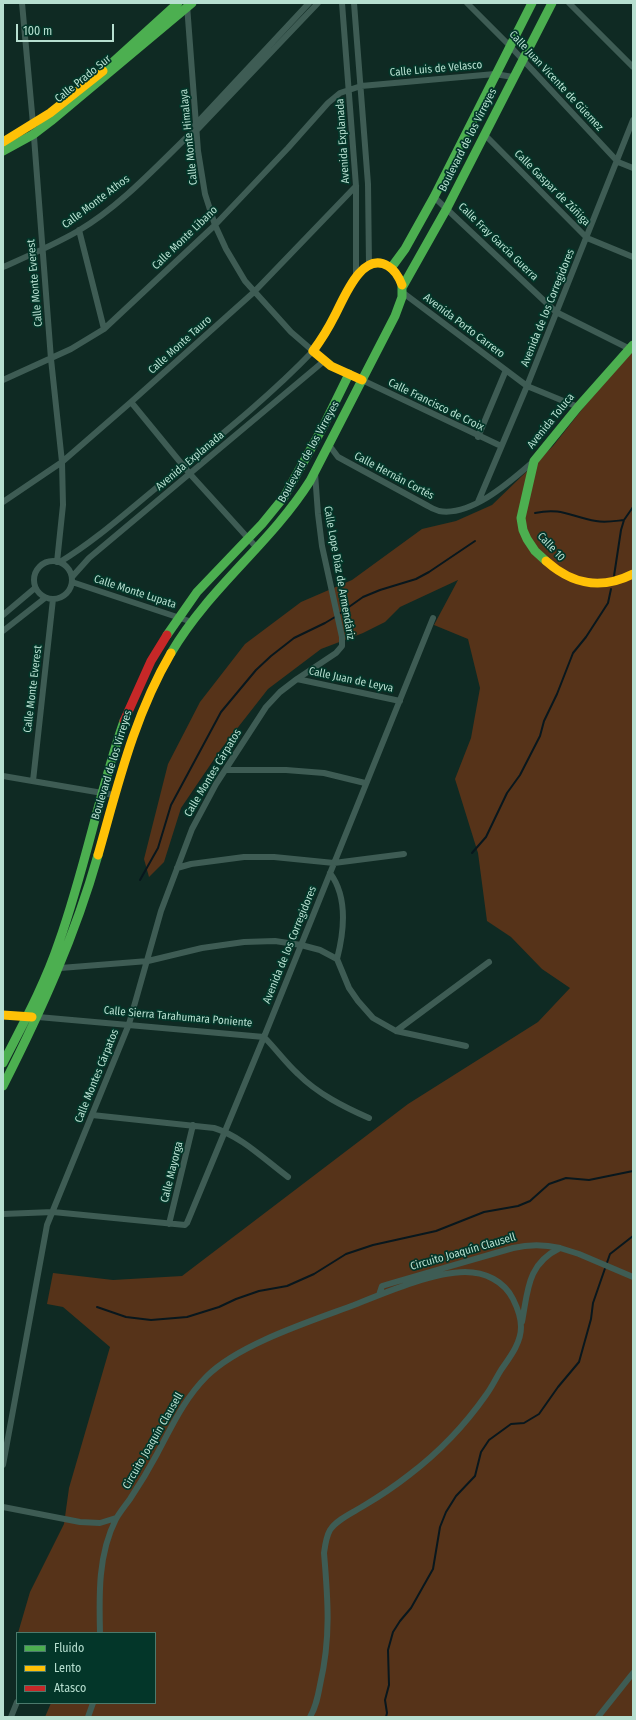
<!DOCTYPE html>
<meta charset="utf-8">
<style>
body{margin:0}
#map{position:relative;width:636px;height:1720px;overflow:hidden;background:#0f2a23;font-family:"Fira Sans Condensed",sans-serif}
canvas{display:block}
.frame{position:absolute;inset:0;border:4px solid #b7dfd0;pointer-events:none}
.legend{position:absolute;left:16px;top:1632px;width:140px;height:72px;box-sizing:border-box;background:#033629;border:1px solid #4b7a6c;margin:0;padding:5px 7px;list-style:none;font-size:12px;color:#b7dfd0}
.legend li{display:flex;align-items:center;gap:8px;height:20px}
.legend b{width:20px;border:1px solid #4b7a6c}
.scale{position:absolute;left:16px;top:24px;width:98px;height:18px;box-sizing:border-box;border:2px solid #b7dfd0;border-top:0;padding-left:5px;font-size:12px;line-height:14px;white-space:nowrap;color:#b7dfd0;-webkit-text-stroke:3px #033629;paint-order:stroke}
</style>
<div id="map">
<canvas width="636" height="1720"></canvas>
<div class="frame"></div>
<ul class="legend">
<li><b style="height:5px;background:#4caf50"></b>Fluido</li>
<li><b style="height:5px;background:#ffc107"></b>Lento</li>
<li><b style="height:5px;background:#c62828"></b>Atasco</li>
</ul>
<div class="scale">100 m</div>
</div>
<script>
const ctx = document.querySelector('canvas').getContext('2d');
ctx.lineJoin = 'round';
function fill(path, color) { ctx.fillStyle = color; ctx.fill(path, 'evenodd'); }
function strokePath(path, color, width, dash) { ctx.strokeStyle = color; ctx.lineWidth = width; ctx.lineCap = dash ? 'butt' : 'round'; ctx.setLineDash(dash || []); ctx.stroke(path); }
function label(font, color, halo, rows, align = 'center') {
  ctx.font = font + ' "Fira Sans Condensed",sans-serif'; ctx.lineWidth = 3.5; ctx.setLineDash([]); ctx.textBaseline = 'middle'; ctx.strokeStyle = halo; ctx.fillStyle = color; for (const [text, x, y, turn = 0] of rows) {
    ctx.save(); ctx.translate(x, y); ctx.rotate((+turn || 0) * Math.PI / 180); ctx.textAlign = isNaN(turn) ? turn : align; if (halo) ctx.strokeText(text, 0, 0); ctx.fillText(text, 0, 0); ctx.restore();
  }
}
const green = new Path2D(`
 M633,345V1717H45L51,1703H155V1633H18L30,1592L64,1524L69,1488L110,1347L63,1307L47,1304L53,1273L113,1280L182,1276L408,1104L538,1022L570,988L542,969L511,937L487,921L478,853L455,779L471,738L480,688L468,639L434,625L458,580L400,607L385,622L363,633L321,649L268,689L221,749L181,808L164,862L149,877L144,859L168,764L200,702L245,644L301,602L352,580L422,529L456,521L492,505L553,446Z`);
const stream = new Path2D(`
 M535,513C562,507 571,517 596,521C605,523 615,521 624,520
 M614,576L621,530L624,520L633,507
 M339,614L363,597L380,590L416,579L429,572L475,541
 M472,853L486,837L507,793L520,775L540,736L544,721L557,694L573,653L586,637L608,603L611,589
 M140,880L158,848L171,805L221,712L256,670L271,656L294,638L325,623L335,617
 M97,1307L126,1317L151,1320L187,1317L219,1307L236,1299L259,1291L287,1286L314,1274L346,1254L373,1245L436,1231L484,1212L518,1206L530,1201L549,1184L566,1178L589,1180L633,1171
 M386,1717L387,1713L385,1700L389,1685L388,1650L393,1632L400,1621L411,1608L433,1569L440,1527L446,1512L456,1496L475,1476L481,1452L489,1440L511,1424L524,1423L539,1414L558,1387L579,1362L591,1319L593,1303L610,1254L633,1236`);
const street = new Path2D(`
 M22,3L33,124L51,359L62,462L63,505L57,562
 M342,3L356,186V277
 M354,3L368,184L369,265
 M467,3L510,46L618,162L633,168
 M569,3L633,67
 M195,125L309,3
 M484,134L587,238L633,257
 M434,197L556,312L630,349
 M79,230L104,329
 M3,267C28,256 54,245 78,231C119,207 155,168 189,135L197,130L318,3
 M402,292L527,386L578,407
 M3,380L71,349L104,329L215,225L288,148L328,103L340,93L361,86L495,74L513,77
 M362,380L501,446
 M131,402L190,474L257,548
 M478,437L506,370
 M329,445L338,457L428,506C431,508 436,510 439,511C472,517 512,480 534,461
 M3,502L62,462L131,402L254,292L356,186
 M478,502L527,386L633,120
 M34 580a19 19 0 1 1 38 0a19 19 0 1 1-38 0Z
 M60,562C98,539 131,508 166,480C216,439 268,398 313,351L291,332L245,281L226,249L215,225L205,194L198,151L187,5
 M72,577L89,558L324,361
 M72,582L192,622
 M3,615L35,588
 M3,631L45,598
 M297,679L400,701
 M226,770H286L324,773L365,783
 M3,776L114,795
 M33,781L53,599
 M177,868L191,864L244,857H274L334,863L404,854
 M330,873C348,897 344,932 337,959
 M48,969L148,961L202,948L244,942L275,941L301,945L320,950L337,959L349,988L358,1001L373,1018L396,1031L466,1046
 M38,1017L264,1037C276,1049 285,1062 298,1074C318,1094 344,1107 369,1118
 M396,1031L489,962
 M92,1115L214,1128C241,1136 265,1160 288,1177
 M3,1214L53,1212L185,1225L187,1223L264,1037L433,618
 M169,1224L193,1125
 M379,1295L382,1286L392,1283L513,1248C530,1244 543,1244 560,1248
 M522,1322C528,1290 527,1264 560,1248L579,1254L633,1277
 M3,1465L47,1225L129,1024L161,911L192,829L216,784L266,707L280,692L297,679L336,653L342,646V637L322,546L318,514L315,473
 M3,1507L80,1522L100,1523L116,1518
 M100,1633C99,1595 98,1554 116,1519C120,1512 125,1506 130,1499C140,1484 149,1469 157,1454C172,1426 184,1399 207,1376C239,1344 311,1321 354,1305C384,1293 433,1272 465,1272C485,1272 504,1281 513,1299C517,1307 521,1318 521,1327C521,1343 510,1357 501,1370C496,1378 492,1387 486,1395C465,1425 438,1453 409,1475C395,1486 380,1496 365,1505C354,1512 337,1519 330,1530C326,1537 325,1546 324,1553C328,1600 331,1638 320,1685C318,1696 316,1707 310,1717
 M11,1717L17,1702
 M88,1717L93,1703
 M598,1717L633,1673`);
const fast = new Path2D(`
 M103,71L178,3
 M3,151L34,134L51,121L192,3
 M391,268L405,249L434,197L532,3
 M403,286L447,208L552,3
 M546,561L535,551L527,539L523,530L521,518L534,461L578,407L633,345
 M167,635L197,592L262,524L284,497L323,427L349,374
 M171,653C209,588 270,544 310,481L395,316L402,297V285
 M3,1063C23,1024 45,984 59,942C85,869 99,793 124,721
 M3,1086C41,1011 75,936 98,855`);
const slow = new Path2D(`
 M3,142L50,113L103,71
 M362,380L331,366L313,351C321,340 328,329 334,317C343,301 361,250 388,266C395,270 399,277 402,285
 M546,561C573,585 601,590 633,574
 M98,855C118,785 134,716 171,653
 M3,1015L32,1017`);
const jam = new Path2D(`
 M124,721L151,661L167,635`);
const streetNames = [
 ["Calle Luis de Velasco",436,69,-5],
 ["Calle Prado Sur",83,79,-39],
 ["Calle Juan Vicente de Güemez",556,81,47],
 ["Calle Monte Himalaya",189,137,-96],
 ["Boulevard de los Virreyes",468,140,-63],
 ["Avenida Explanada",343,141,-94],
 ["Calle Gaspar de Zúñiga",552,188,45],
 ["Calle Monte Athos",96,202,-37],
 ["Calle Monte Líbano",185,238,-44],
 ["Calle Fray García Guerra",498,242,44],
 ["Calle Monte Everest",35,283,-95],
 ["Avenida de los Corregidores",548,308,-68],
 ["Avenida Porto Carrero",464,326,37],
 ["Calle Monte Tauro",180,345,-42],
 ["Calle Francisco de Croix",436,405,26],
 ["Avenida Toluca",551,421,-51],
 ["Boulevard de los Virreyes",309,452,-61],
 ["Avenida Explanada",190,461,-40],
 ["Calle Hernán Cortés",394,476,28],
 ["Calle 10",551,547,47],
 ["Calle Lope Díaz de Armendáriz",339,573,80],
 ["Calle Monte Lupata",135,592,18],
 ["Calle Juan de Leyva",351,680,12],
 ["Calle Monte Everest",33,689,-83],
 ["Boulevard de los Virreyes",112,765,-73],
 ["Calle Montes Cárpatos",213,773,-59],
 ["Avenida de los Corregidores",290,945,-68],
 ["Calle Sierra Tarahumara Poniente",178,1017,5],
 ["Calle Montes Cárpatos",97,1076,-68],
 ["Calle Mayorga",172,1172,-76],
 ["Circuito Joaquín Clausell",463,1252,-16],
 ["Circuito Joaquín Clausell",153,1441,-60]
];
fill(green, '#563319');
strokePath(stream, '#08171d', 2);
strokePath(street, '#3e5c54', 6);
strokePath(fast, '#4caf50', 9);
strokePath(slow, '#ffc107', 9);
strokePath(jam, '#c62828', 9);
label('11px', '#b7dfd0', '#033629', streetNames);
</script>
